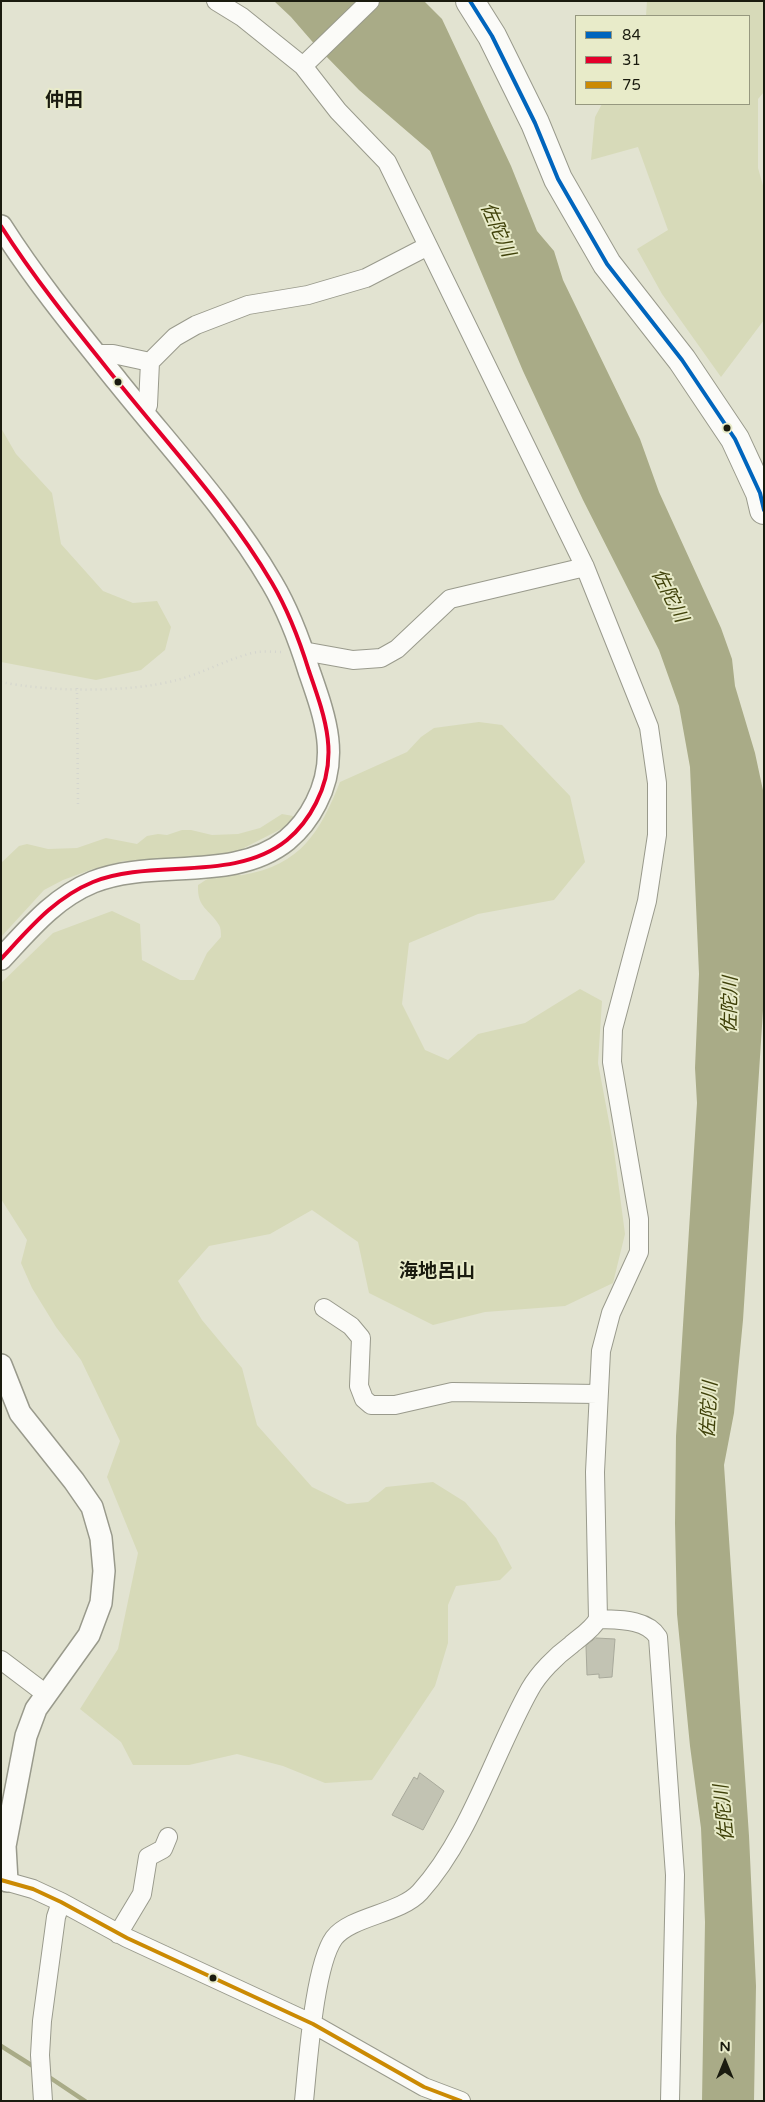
<!DOCTYPE html>
<meta charset="utf-8">
<style>
body{margin:0}
#map{position:relative;width:765px;height:2102px;overflow:hidden;background:#e2e3d1;font-family:"Varela Round",sans-serif}
canvas{display:block}
.frame{position:absolute;inset:0;border:2px solid #1a1b0f;pointer-events:none}
.legend{position:absolute;left:575px;top:15px;width:175px;height:90px;box-sizing:border-box;background:#e8ebc9;border:1px solid #96987f;margin:0;padding:6px 9px;list-style:none;font-size:15px;color:#1a1b0f}
.legend li{display:flex;align-items:center;gap:10px;height:25px}
.legend b{width:25px;border:1px solid #96987f}
.north{position:absolute;left:700px;top:2037px;width:50px;height:50px;-webkit-text-stroke:4px #e8ebc9;paint-order:stroke;rotate:0deg;font-size:14px;font-weight:700;line-height:20px;text-align:center;color:#1a1b0f}
.north::after{content:'';display:block;margin:auto;width:18px;height:22px;background:#1a1b0f;clip-path:polygon(50% 0,100% 100%,50% 72%,0 100%)}
</style>
<div id="map">
<canvas width="765" height="2102"></canvas>
<div class="frame"></div>
<ul class="legend">
<li><b style="height:6px;background:#0065bd"></b>84</li>
<li><b style="height:6px;background:#e4002b"></b>31</li>
<li><b style="height:6px;background:#cb8a03"></b>75</li>
</ul>
<div class="north">N</div>
</div>
<script>
const ctx = document.querySelector('canvas').getContext('2d');
ctx.lineJoin = 'round';
function fill(path, color) { ctx.fillStyle = color; ctx.fill(path, 'evenodd'); }
function strokePath(path, color, width, dash) { ctx.strokeStyle = color; ctx.lineWidth = width; ctx.lineCap = dash ? 'butt' : 'round'; ctx.setLineDash(dash || []); ctx.stroke(path); }
function label(font, color, halo, rows, align = 'center') {
  ctx.font = font + ' "Varela Round","Noto Sans JP",sans-serif'; ctx.lineWidth = 4; ctx.setLineDash([]); ctx.textBaseline = 'middle'; ctx.strokeStyle = halo; ctx.fillStyle = color; for (const [text, x, y, turn = 0] of rows) {
    ctx.save(); ctx.translate(x, y); ctx.rotate((+turn || 0) * Math.PI / 180); ctx.textAlign = isNaN(turn) ? turn : align; if (halo) ctx.strokeText(text, 0, 0); ctx.fillText(text, 0, 0); ctx.restore();
  }
}
const green = new Path2D(`
 M647,1H764V92L758,99V168L764,189V320L721,377L662,294L637,249L668,230L638,147L591,160L595,117L602,104H749V16H646Z
 M1,428L16,454L52,493L61,544L103,591L133,603L157,601L171,627L165,650L141,670L96,680L1,662Z
 M479,722L502,725L570,796L585,862L554,900L478,914L409,943L402,1004L425,1050L448,1060L478,1034L525,1023L580,989L602,1001L598,1063L613,1143L625,1234L613,1283L565,1306L485,1312L433,1325L369,1293L358,1242L312,1210L270,1234L209,1246L178,1281L202,1320L242,1368L257,1425L312,1487L347,1504L368,1502L386,1487L433,1482L465,1502L496,1538L512,1568L500,1580L456,1586L448,1605V1643L435,1686L372,1780L325,1783L283,1766L237,1754L189,1765H133L121,1742L80,1709L118,1649L138,1553L107,1477L120,1441L81,1360L56,1327L32,1288L21,1263L27,1240L1,1199V983L53,933L112,911L140,924L142,960L180,980H194L207,953L221,937C221,934 221,928 219,925C210,909 197,909 198,885C206,880 219,870 229,872C233,873 239,876 243,875C301,865 320,832 340,782L407,752L421,737L434,728Z
 M282,814L293,816L292,821L285,827L238,851L190,861H124L93,869L63,880L44,890L1,937V863L19,846L27,844L48,849L77,848L106,838L137,844L147,836L158,834L167,835L182,830H191L212,835L238,834L260,828Z`);
const water = new Path2D(`
 M274,1H365L317,47L291,17Z
 M379,1H424L442,19L511,166L537,231L554,251L563,280L640,439L659,492L721,628L732,659L735,686L755,753L764,795V995L743,1320L734,1413L724,1465L749,1836L756,1986L754,2101H702L705,1922L701,1828L690,1746L677,1614L675,1523L676,1436L697,1103L695,1068L699,974L690,767L679,706L659,650L583,500L523,371L430,151L359,90L323,53Z`);
const stream = new Path2D(`
 M1,2046L36,2068
 M46,2075L85,2101`);
const building = new Path2D(`
 M596,1638L615,1639L612,1677L599,1678V1674L587,1675L586,1646Z
 M420,1773L444,1791L423,1830L392,1815L414,1777L417,1779Z`);
const path = new Path2D(`
 M1,682C50,692 129,693 177,680C204,673 231,657 257,652C265,651 275,652 284,652
 M77,688L78,806`);
const minor = new Path2D(`
 M216,1L242,17L303,66L338,111L387,162L585,567L649,727L657,783V835L647,901L613,1029L612,1062L639,1219V1252L611,1313L601,1351L595,1472L598,1619C592,1630 580,1637 571,1645C556,1656 539,1673 530,1689C494,1753 470,1837 420,1892C400,1914 351,1916 334,1938C314,1966 308,2063 304,2101
 M303,66L370,1
 M95,354H113L150,362L148,405L144,415
 M150,362L175,337L196,325L248,305L308,295L366,278L428,246
 M303,651L353,660L381,658L397,649L450,599L585,567
 M324,1308L351,1326L361,1338L359,1386L364,1399L371,1405H395L452,1392L598,1394
 M598,1619C617,1620 646,1618 658,1637L675,1875L670,2101
 M1,1660L46,1694
 M1,1880L33,1889L61,1902L127,1938L313,2024L424,2087L461,2101
 M118,1934L142,1894L148,1857L163,1849L168,1837
 M43,2101L40,2055L42,2021L56,1917L61,1902`);
const tertiary = new Path2D(`
 M1,226C36,281 77,331 118,382C171,448 230,511 272,583C288,610 300,642 309,671C325,717 340,757 316,803C309,817 299,830 287,840C234,883 152,858 93,882C54,898 29,929 1,959
 M1,1365L20,1413L74,1481L92,1507L101,1538L104,1571L101,1603L89,1635L36,1709L26,1736L5,1846L7,1881`);
const primary = new Path2D(`
 M470,1L492,36L535,123L558,179L577,212L607,264L682,360L735,439L760,493L764,510`);
const bus1 = new Path2D(`
 M470,1L492,36L535,123L558,179L577,212L607,264L682,360L735,439L760,493L764,510`);
const bus2 = new Path2D(`
 M1,226C36,281 77,331 118,382C171,448 230,511 272,583C288,610 300,642 309,671C325,717 340,757 316,803C309,817 299,830 287,840C234,883 152,858 93,882C54,898 29,929 1,959`);
const bus3 = new Path2D(`
 M1,1880L33,1889L61,1902L127,1938L313,2024L424,2087L461,2101`);
const markers = [
 [118,382,4.5,"#1a1b0f"],
 [727,428,4.5,"#1a1b0f"],
 [213,1978,4.5,"#1a1b0f"]
];
const neighbourhoodNames = [
 ["仲田",64,101],
 ["海地呂山",437,1272]
];
const waterNames = [
 ["佐陀川",497,230,66],
 ["佐陀川",669,596,63],
 ["佐陀川",731,1005,-89],
 ["佐陀川",710,1410,-87],
 ["佐陀川",725,1813,-96]
];
fill(green, '#d7dab9');
fill(water, '#a9ab87');
strokePath(stream, '#a9ab87', 4.5);
fill(building, '#c2c3b3');
strokePath(building, '#a8a99b', 1);
strokePath(minor, '#999a8c', 20);
strokePath(tertiary, '#999a8c', 24);
strokePath(primary, '#999a8c', 30);
strokePath(path, '#d4d5ce', 2.5, [1, 4]);
strokePath(minor, '#fbfbf8', 18);
strokePath(tertiary, '#fbfbf8', 21);
strokePath(primary, '#fbfbf8', 28);
strokePath(bus1, '#0065bd', 4);
strokePath(bus2, '#e4002b', 4);
strokePath(bus3, '#cb8a03', 4);
for (const [x, y, r, color] of markers) { const dot = new Path2D(); dot.arc(x, y, r, 0, 2 * Math.PI); ctx.fillStyle = color; ctx.fill(dot); strokePath(dot, '#e8ebc9', 2); }
label('bold 19px', '#1a1b0f', '#e8ebc9', neighbourhoodNames);
label('italic 19px', '#3f4109', '#e8ebc9', waterNames);
</script>
